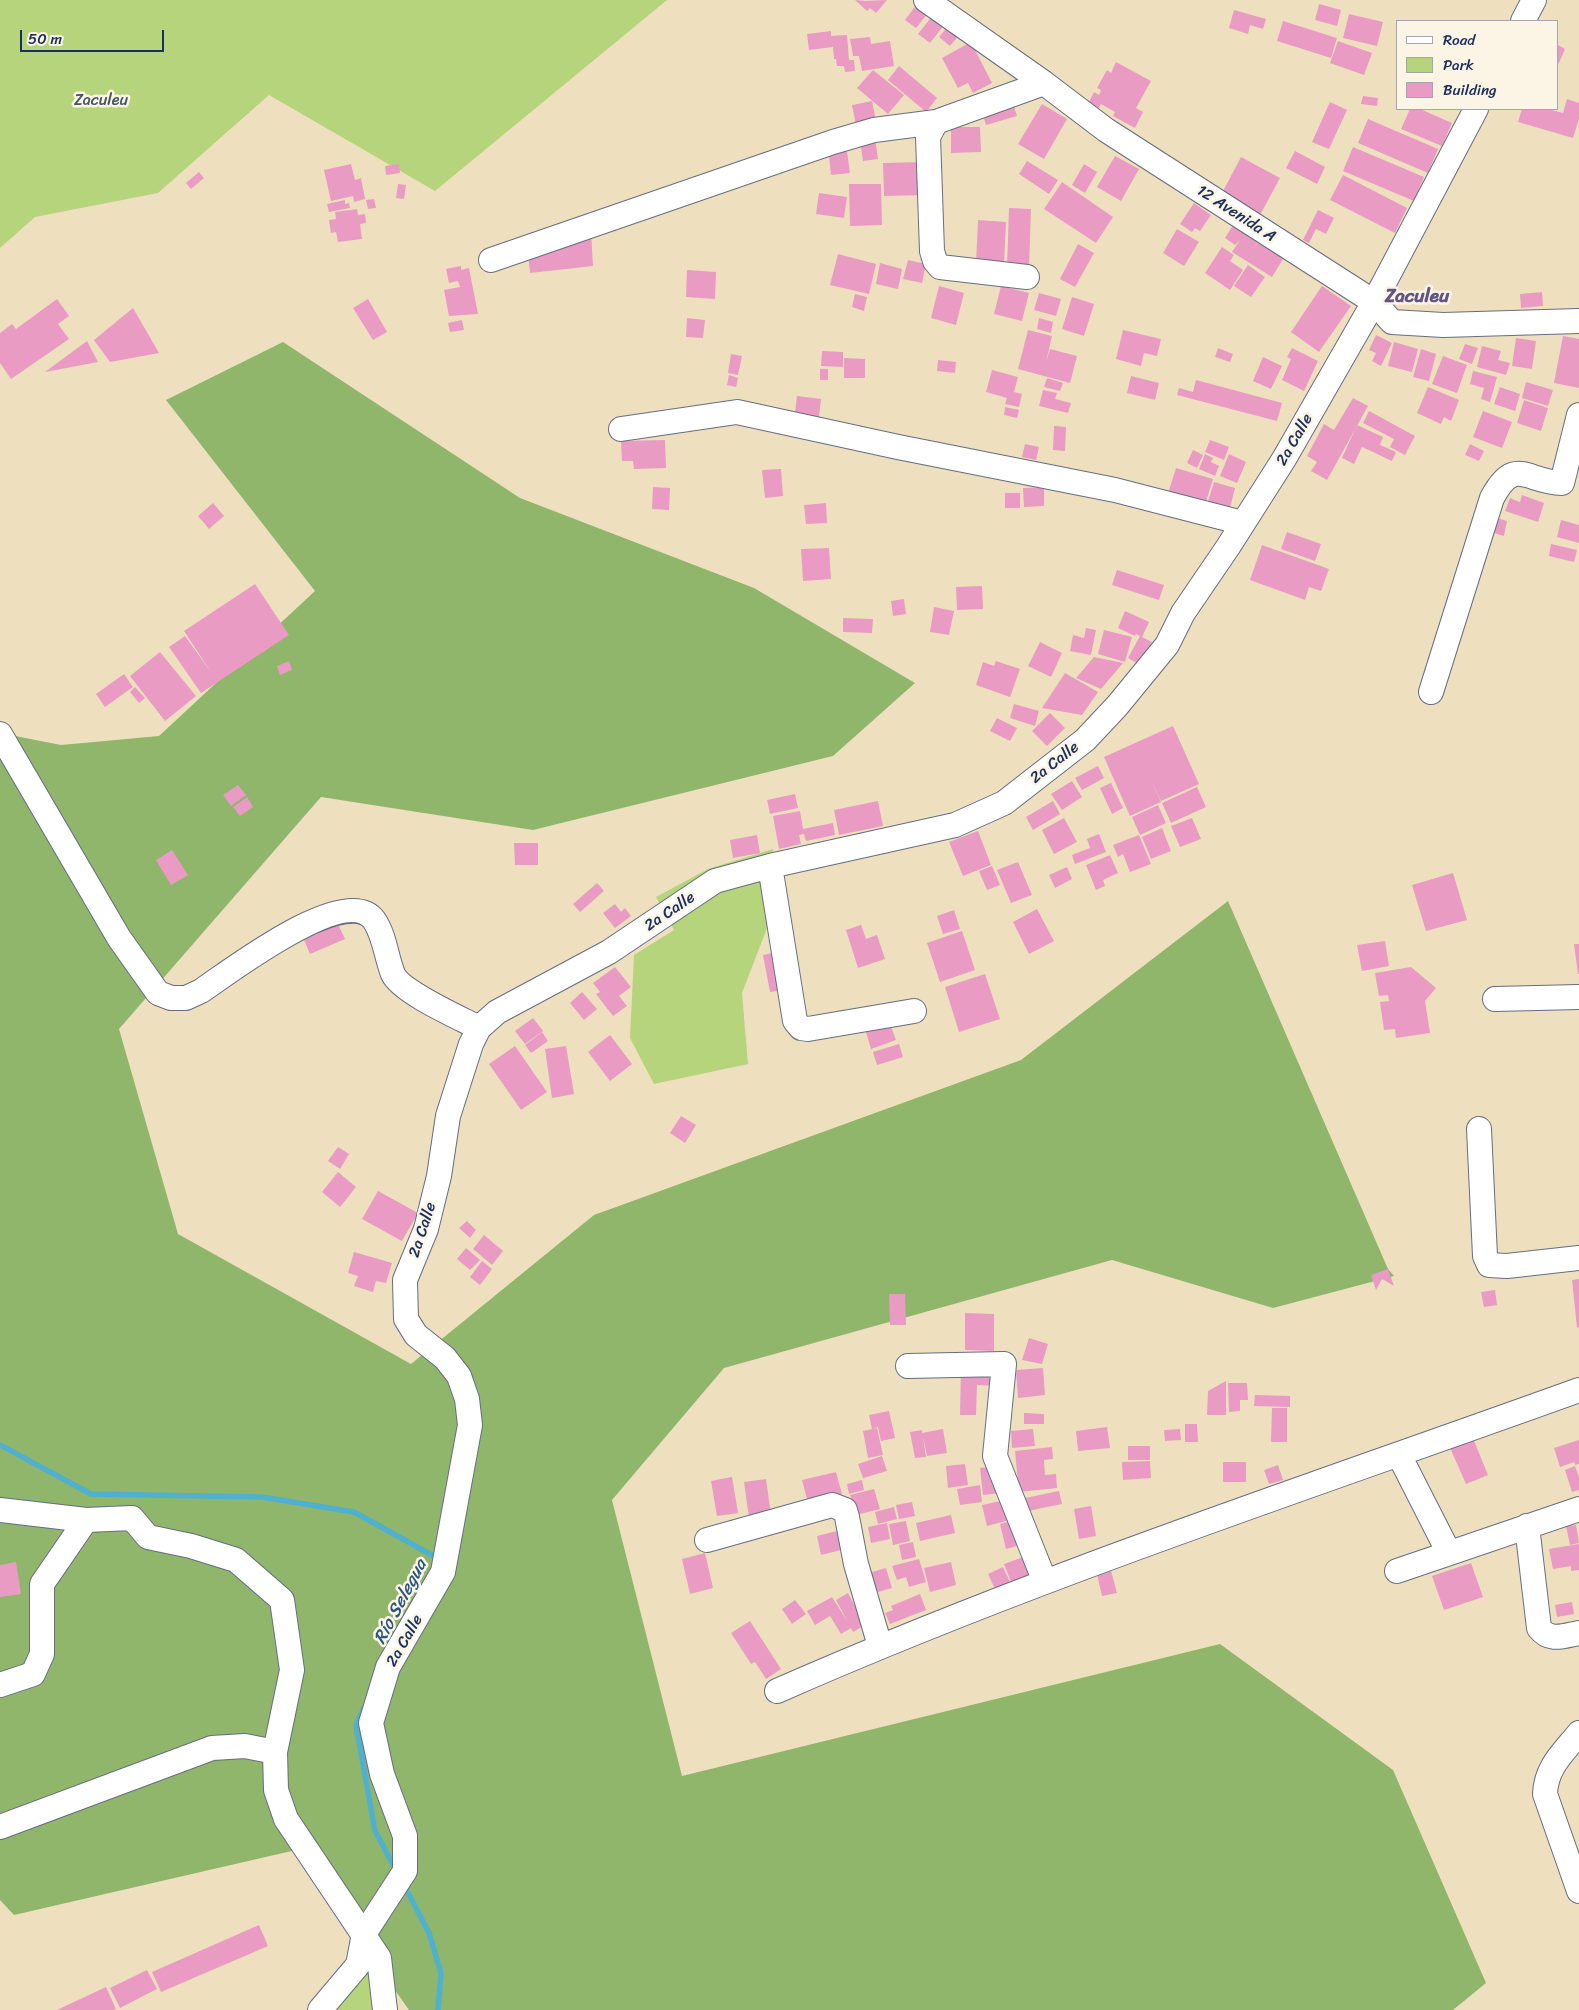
<!DOCTYPE html>
<meta charset="utf-8">
<style>
body{margin:0}
#map{position:relative;width:1579px;height:2010px;overflow:hidden;background:#eee0bf;font-family:Sriracha,sans-serif}
canvas{display:block}
.legend{position:absolute;left:1396px;top:20px;width:162px;height:90px;box-sizing:border-box;background:#fcf5e5;border:1px solid #a2a6af;margin:0;padding:6px 9px;list-style:none;font-size:15px;color:#1b2f5e}
.legend li{display:flex;align-items:center;gap:10px;height:25px}
.legend b{width:25px;border:1px solid #a2a6af}
.scale{position:absolute;left:20px;top:30px;width:144px;height:22px;box-sizing:border-box;border:2px solid #1b2f5e;border-top:0;padding-left:6px;font-size:15px;line-height:18px;white-space:nowrap;color:#1b2f5e;-webkit-text-stroke:4px #fcf5e5;paint-order:stroke}
</style>
<div id="map">
<canvas width="1579" height="2010"></canvas>
<ul class="legend">
<li><b style="height:6px;background:#fff"></b>Road</li>
<li><b style="height:14px;background:#b6d47b"></b>Park</li>
<li><b style="height:14px;background:#e99bc3"></b>Building</li>
</ul>
<div class="scale">50 m</div>
</div>
<script>
const ctx = document.querySelector('canvas').getContext('2d');
ctx.lineJoin = 'round';
function fill(path, color) { ctx.fillStyle = color; ctx.fill(path, 'evenodd'); }
function strokePath(path, color, width, dash) { ctx.strokeStyle = color; ctx.lineWidth = width; ctx.lineCap = dash ? 'butt' : 'round'; ctx.setLineDash(dash || []); ctx.stroke(path); }
function label(font, color, halo, rows, align = 'center') {
  ctx.font = font + ' Sriracha,sans-serif'; ctx.lineWidth = 5; ctx.setLineDash([]); ctx.textBaseline = 'middle'; ctx.strokeStyle = halo; ctx.fillStyle = color; for (const [text, x, y, turn = 0] of rows) {
    ctx.save(); ctx.translate(x, y); ctx.rotate((+turn || 0) * Math.PI / 180); ctx.textAlign = isNaN(turn) ? turn : align; if (halo) ctx.strokeText(text, 0, 0); ctx.fillText(text, 0, 0); ctx.restore();
  }
}
const green = new Path2D(`
 M0,0H667L435,191L269,95L158,193L35,217L0,248Z
 M773,849L779,897L742,993L748,1064L654,1084L630,1038L634,955L674,930L656,897L708,869Z
 M358,1965L374,1972L382,2010H320Z`);
const forest = new Path2D(`
 M283,342L520,498L754,588L915,683L833,756L533,830L321,797L119,1029L178,1234L411,1364L594,1215L1021,1060L1228,901L1388,1269L1394,1276L1273,1308L1112,1260L724,1368L612,1500L682,1776L1220,1644L1393,1770L1486,1983L1453,2010H409L296,1850L14,1915L0,1900V733L61,745L159,736L315,591L166,400Z`);
const stream = new Path2D(`
 M0,1445L91,1494L262,1497L354,1512L439,1559
 M364,1708L356,1725L375,1831L396,1870
 M404,1885L429,1933L441,1973L438,2010`);
const building = new Path2D(`
 M855,0L865,1L887,0L876,13L870,8L867,11Z
 M917,4L928,13L916,28L905,20Z
 M1319,4L1341,10L1337,26L1315,20Z
 M1234,10L1266,19L1263,29L1250,25L1248,34L1229,28Z
 M1349,14L1383,22L1377,46L1343,38Z
 M933,15L945,24L930,43L918,34Z
 M1283,21L1337,38L1331,58L1277,41Z
 M949,25L960,34L950,46L939,37Z
 M831,31V36L847,35L849,60H854L855,71L845,72L844,66H837L836,59H834L833,47L809,50L807,34Z
 M870,37L871,44L890,41L894,66L862,71L859,56H853L850,39Z
 M1338,41L1372,53L1364,75L1330,63Z
 M971,42L992,83L973,93L968,83L958,88L942,58Z
 M1558,45L1565,49L1558,65Z
 M1116,62L1151,81L1136,108L1143,112L1135,128L1113,116L1115,112L1101,104L1099,108L1089,102L1094,92L1099,95L1101,90L1097,88L1107,70L1111,73Z
 M899,66L937,98L926,112L888,80Z
 M873,70L904,95L888,114L857,88Z
 M1363,96L1378,98L1377,106L1361,104Z
 M1567,99L1579,103V119L1573,138L1518,122L1522,109H1548L1563,113Z
 M1012,100L1017,116L986,125L981,109Z
 M872,101L876,121L856,125L852,105Z
 M1330,102L1347,110L1329,149L1312,142Z
 M1042,104L1067,119L1044,159L1018,144Z
 M1410,109H1420L1452,123L1442,146L1401,129Z
 M1368,119L1438,149L1428,173L1358,143Z
 M951,127H980L981,152L951,153Z
 M875,138L878,159L863,161L860,140Z
 M846,144L850,173L831,175L828,147Z
 M1353,147L1424,177L1414,201L1343,171Z
 M1295,151L1325,167L1317,184L1286,168Z
 M1115,156L1139,169L1121,201L1097,187Z
 M1241,157L1280,178L1260,215L1221,195Z
 M1027,161L1058,180L1049,194L1019,174Z
 M924,162L925,195L884,196L883,163Z
 M351,164L355,180L361,178L365,199L354,202L353,196L331,201L324,170Z
 M399,164L400,173L386,175L385,166Z
 M1084,164L1097,172L1085,193L1072,185Z
 M199,172L204,178L191,189L186,183Z
 M1343,175L1407,208L1395,233L1330,200Z
 M1062,182L1113,217L1096,243L1044,209Z
 M398,184L406,185L404,199L396,198Z
 M849,184H881L882,225L850,226Z
 M819,193L847,197L844,218L816,214Z
 M374,199L376,208L368,209L366,200Z
 M345,200V204L349,203L350,208L329,212L327,204Z
 M1194,203L1211,215L1200,231L1195,228L1192,232L1180,224Z
 M1009,208L1031,209L1029,268H1007Z
 M357,209L358,215L365,214L366,223L360,224L362,239L338,242L336,232L331,233L329,220L336,219L335,212Z
 M1318,210L1334,218L1326,234L1316,229L1309,243L1303,240Z
 M978,220L1006,222L1004,264L976,263Z
 M1235,222L1260,238L1253,249L1261,238L1286,254L1272,277L1232,252L1240,240L1235,245L1225,238Z
 M1177,229L1199,242L1184,266L1163,253Z
 M591,231L593,266L530,273L528,254Z
 M1078,244L1094,253L1075,287L1060,279Z
 M1222,247L1234,255L1230,261L1243,270L1230,290L1205,273Z
 M838,254L876,264L869,294L830,285Z
 M908,260L926,264L922,283L903,279Z
 M880,263L902,269L898,289L876,284Z
 M1248,265L1265,277L1251,297L1234,286Z
 M461,266V270L469,268L478,314L449,316L444,290L460,287L458,281L449,283L446,269Z
 M687,270L716,272L715,299L686,297Z
 M939,286L964,293L956,325L931,318Z
 M1001,286L1029,293L1022,321L994,314Z
 M1322,286L1351,306L1319,352L1291,332Z
 M1542,292L1543,306L1521,308L1520,294Z
 M1039,293L1061,299L1056,316L1034,310Z
 M855,294L867,297L864,311L852,307Z
 M1072,297L1094,304L1084,336L1062,329Z
 M57,299L69,316L58,324L69,339L11,379L0,363V333L12,324L16,329Z
 M368,299L387,332L373,340L353,308Z
 M133,308L159,353L110,362L94,340Z
 M687,318L705,320L703,338L686,337Z
 M1039,318L1053,322L1051,333L1037,329Z
 M462,320L464,330L450,332L448,323Z
 M1028,330L1052,336L1046,362L1050,349L1077,356L1070,383L1018,369Z
 M1123,330L1161,339L1157,356L1144,353L1141,366L1116,359Z
 M1376,335L1392,343L1381,366L1372,361L1376,353L1369,350Z
 M1563,336L1579,339V388L1554,383Z
 M1516,338L1536,341L1532,369L1512,366Z
 M87,341L98,362L45,372Z
 M1394,342L1418,349L1412,372L1388,366Z
 M1465,344L1478,348L1472,364L1459,359Z
 M1482,346L1501,351L1498,360L1510,363L1506,375L1477,367Z
 M1218,348L1233,354L1230,362L1215,357Z
 M1292,348L1318,361L1304,391L1282,380L1291,359L1287,357Z
 M1421,349L1436,354L1429,381L1413,377Z
 M822,351L843,352V367L821,366Z
 M731,354L742,356L738,375L728,373Z
 M1443,356L1467,365L1457,393L1432,384Z
 M1263,357L1282,366L1271,389L1253,381Z
 M844,358L865,359V378H844Z
 M938,360L956,362L955,373L937,371Z
 M820,369H828V380H820Z
 M992,370L1018,377L1014,392L1022,394L1019,407L1005,404L1007,398L986,392Z
 M1473,371L1497,377L1490,402L1481,399L1484,388L1470,384Z
 M729,375L738,378L736,387L727,385Z
 M1131,376L1159,383L1155,400L1127,393Z
 M1047,378L1063,383L1060,391L1044,387Z
 M1196,380L1282,403L1277,421L1177,395L1179,388L1193,392Z
 M1526,382L1553,390L1548,406L1522,398Z
 M1428,387L1459,400L1451,421L1444,417L1441,424L1417,413Z
 M1500,387L1520,394L1515,411L1494,404Z
 M1043,390L1057,393L1055,399L1071,403L1068,413L1039,406Z
 M797,396L821,399L818,425L794,422Z
 M1353,398L1368,406L1327,480L1311,471L1317,462L1307,456L1324,424L1334,430Z
 M1524,400L1548,408L1541,431L1517,423Z
 M1005,407L1019,410L1017,418L1004,415Z
 M1369,411L1415,436L1405,455L1390,447L1394,439L1363,423Z
 M1483,411L1512,422L1502,448L1473,437Z
 M1357,425L1383,437L1380,445L1396,452L1392,461L1362,447L1354,464L1342,458Z
 M1054,426L1066,427L1065,451L1053,450Z
 M665,440L666,468L634,469L633,461H622L621,441Z
 M1210,440L1229,447L1224,460L1205,452Z
 M1025,444L1039,447L1036,460L1022,457Z
 M1470,444L1484,451L1479,461L1465,455Z
 M1193,450L1203,455L1197,468L1187,463Z
 M1205,454L1213,458L1211,462L1219,466L1215,476L1199,469Z
 M1229,454L1246,462L1237,483L1220,476Z
 M1176,468L1213,479L1204,508L1167,497Z
 M781,469L783,496L765,498L762,470Z
 M1214,482L1235,488L1229,512L1207,505Z
 M653,487L670,488L669,510L652,509Z
 M1044,487V506L1024,507L1023,488Z
 M1005,493H1020V508H1005Z
 M1522,495L1544,503L1538,522L1505,511L1510,498L1520,502Z
 M213,503L224,516L209,529L198,516Z
 M826,503L827,523L806,524L804,505Z
 M1497,518L1507,521L1504,536L1494,533Z
 M1561,520L1579,525V543L1557,537Z
 M1287,532L1321,544L1315,561L1281,549Z
 M1551,544L1577,550L1574,562L1549,556Z
 M1262,545L1329,569L1321,591L1309,587L1305,600L1250,580Z
 M829,548L831,579L803,581L801,549Z
 M1117,570L1164,585L1159,600L1112,585Z
 M255,584L289,635L201,693L169,647L185,636L211,672L184,631Z
 M982,586L983,609L957,610L956,587Z
 M904,599L906,614L893,616L891,601Z
 M934,607L954,611L949,635L930,632Z
 M1125,611L1149,622L1142,637L1152,642L1140,665L1128,658L1140,636L1136,634L1135,636L1118,628Z
 M843,618L873,619L872,633L843,632Z
 M1086,628L1096,630L1091,655L1070,651L1073,635L1084,638Z
 M1104,630L1132,637L1125,662L1098,654Z
 M1040,642L1062,653L1051,677L1028,666Z
 M160,652L196,696L165,721L130,676Z
 M1094,657L1123,663L1101,689L1076,678Z
 M289,661L292,670L280,675L277,666Z
 M996,661L1020,669L1010,697L976,685L983,662L994,666Z
 M1065,673L1098,692L1082,715L1042,708Z
 M124,674L133,687L105,707L96,694Z
 M135,687L145,698L139,703L130,692Z
 M1014,704L1039,711L1035,726L1010,718Z
 M1050,713L1065,728L1047,746L1032,731Z
 M997,718L1017,728L1010,741L990,731Z
 M1173,726L1199,784L1161,801L1151,780L1161,802L1130,816L1104,757Z
 M1098,766L1104,778L1082,790L1075,778Z
 M1072,781L1082,797L1062,810L1051,794Z
 M1111,783L1123,808L1112,814L1100,788Z
 M238,785L246,795L231,806L223,795Z
 M1197,787L1206,807L1171,823L1162,803Z
 M795,794L798,808L770,814L767,800Z
 M247,797L253,807L240,816L233,807Z
 M878,801L883,826L839,835L834,810Z
 M1053,801L1060,814L1033,830L1026,817Z
 M1158,805L1166,823L1140,835L1132,817Z
 M800,811L803,829L833,823L835,835L806,841L804,834L799,835L801,844L779,849L773,816Z
 M1064,818L1077,842L1054,854L1042,830Z
 M1192,818L1201,839L1180,847L1171,826Z
 M1162,828L1171,851L1151,859L1142,837Z
 M978,831L991,865L963,876L949,842Z
 M1099,834L1106,852L1075,864L1072,855L1090,848L1087,839Z
 M757,835L760,853L733,858L730,840Z
 M1139,835L1151,864L1130,872L1123,854L1118,857L1113,845Z
 M514,843H538V865H515Z
 M172,850L188,875L171,885L156,860Z
 M1110,855L1118,873L1103,880L1105,886L1096,890L1086,865Z
 M1018,862L1032,895L1011,903L997,870Z
 M992,866L1000,885L987,890L979,871Z
 M1067,867L1072,879L1055,888L1049,875Z
 M1453,873L1467,920L1426,931L1412,885Z
 M597,883L604,891L580,912L573,904Z
 M615,904L621,912L625,908L631,916L615,928L603,913Z
 M1037,909L1054,941L1029,954L1013,922Z
 M954,910L960,929L943,934L937,916Z
 M338,924L345,939L310,954L304,940Z
 M861,925L866,939L877,935L885,959L858,968L846,930Z
 M962,931L975,970L940,982L927,943Z
 M1385,941L1389,966L1362,971L1357,945Z
 M1574,944H1579V974H1578Z
 M779,952L786,990L770,992L763,955Z
 M615,967L631,987L619,996L627,1006L613,1016L596,994L600,992L593,983Z
 M1411,967L1436,988L1425,1001L1430,1033L1396,1038L1395,1029L1384,1030L1380,1002L1389,1001L1388,995L1379,996L1375,973Z
 M985,974L1000,1019L959,1032L945,987Z
 M582,992L597,1009L584,1020L570,1003Z
 M533,1018L543,1031L525,1044L515,1031Z
 M890,1024L896,1040L871,1049L866,1032Z
 M542,1032L548,1041L531,1053L525,1045Z
 M610,1035L632,1064L610,1081L588,1052Z
 M899,1044L903,1057L877,1065L873,1052Z
 M515,1046L547,1092L521,1110L489,1064Z
 M566,1046L574,1094L552,1098L545,1049Z
 M681,1116L696,1125L685,1143L670,1133Z
 M338,1147L349,1154L340,1169L328,1161Z
 M338,1172L356,1187L340,1207L322,1192Z
 M378,1191L418,1213L402,1241L362,1219Z
 M467,1221L476,1230L470,1238L459,1228Z
 M484,1235L503,1251L492,1265L473,1249Z
 M466,1248L480,1260L470,1270L457,1259Z
 M354,1252L392,1263L386,1283L376,1281L373,1292L354,1286L358,1276L348,1273Z
 M482,1261L492,1269L480,1285L470,1277Z
 M1388,1269L1394,1286L1382,1279L1376,1290L1371,1275Z
 M1579,1279V1327L1577,1328L1572,1280Z
 M1495,1290L1497,1305L1484,1307L1481,1292Z
 M889,1294H905L906,1325H890Z
 M965,1313L994,1314V1351L965,1350Z
 M1029,1338L1048,1344L1042,1364L1022,1360Z
 M961,1367H997L996,1386L977,1385L976,1415H960Z
 M1043,1368L1045,1395L1018,1398L1016,1370Z
 M1226,1381V1415H1207L1208,1391Z
 M1228,1383H1247L1248,1400H1240V1411L1229,1412Z
 M1255,1395L1290,1396V1407L1254,1406Z
 M1272,1408H1287V1442H1271Z
 M889,1411L895,1438L881,1441L878,1427L872,1429L869,1415Z
 M1024,1413L1044,1414V1424H1024Z
 M1185,1424H1197L1198,1442H1185Z
 M1107,1427L1110,1448L1078,1451L1076,1431Z
 M877,1428L883,1455L868,1458L863,1431Z
 M943,1429L947,1453L927,1456L923,1436L926,1457L915,1458L910,1432L922,1430V1433Z
 M1033,1429L1035,1446L1012,1448L1011,1431Z
 M1180,1429L1181,1440L1165,1441L1164,1430Z
 M1470,1431L1488,1475L1466,1484L1447,1441Z
 M1579,1440V1464L1575,1465L1574,1462L1560,1467L1554,1448Z
 M1128,1446H1150V1460H1128Z
 M1052,1447L1053,1459L1044,1460L1045,1475L1056,1474L1057,1488L1019,1492L1015,1451Z
 M882,1456L887,1471L863,1478L858,1464Z
 M1150,1461L1151,1478L1123,1480L1122,1462Z
 M1223,1462H1246V1482H1223Z
 M965,1464L968,1485L948,1488L946,1466Z
 M1278,1465L1283,1480L1269,1484L1264,1470Z
 M998,1466L1001,1493L983,1495L980,1468Z
 M1575,1466L1579,1477V1490L1572,1492L1565,1470Z
 M836,1472L842,1494L808,1503L802,1480Z
 M732,1477L738,1513L717,1516L711,1481Z
 M766,1479L771,1515L749,1518L744,1482Z
 M862,1480L864,1490L849,1494L847,1484Z
 M980,1485L982,1502L960,1505L957,1489Z
 M874,1489L880,1509L856,1515L850,1495Z
 M1059,1491L1062,1504L1028,1511L1025,1498Z
 M1010,1499L1014,1519L987,1526L982,1505Z
 M912,1502L915,1516L899,1519L896,1505Z
 M1091,1506L1096,1536L1079,1539L1074,1509Z
 M894,1507L897,1519L878,1524L875,1512Z
 M951,1515L955,1533L920,1541L916,1523Z
 M1018,1519L1025,1544L1006,1549L1000,1524Z
 M906,1521L910,1541L893,1545L889,1524Z
 M887,1523L890,1539L871,1543L868,1527Z
 M1576,1525L1579,1543L1570,1545L1566,1526Z
 M845,1529L849,1548L821,1555L817,1536Z
 M913,1542L916,1557L902,1560L899,1545Z
 M1579,1544V1570L1571,1571V1566L1553,1569L1549,1549Z
 M705,1553L713,1588L690,1594L682,1559Z
 M1026,1556L1033,1573L1011,1582L1004,1564Z
 M919,1559L926,1582L909,1587L906,1577L897,1580L892,1566Z
 M16,1562L21,1594L0,1597V1565Z
 M951,1562L956,1585L930,1592L924,1568Z
 M1471,1563L1483,1597L1444,1610L1432,1576Z
 M1003,1567L1010,1582L995,1589L988,1574Z
 M1110,1567L1117,1593L1102,1596L1096,1570Z
 M886,1568L892,1588L871,1594L865,1574Z
 M848,1593L865,1625L853,1632L851,1628L841,1634L830,1616L815,1625L807,1611L832,1597L848,1622L836,1600Z
 M920,1594L926,1610L890,1624L885,1613L893,1610L891,1606Z
 M795,1600L806,1614L792,1624L782,1609Z
 M1572,1602L1574,1614L1557,1617L1555,1605Z
 M750,1621L781,1669L766,1679L755,1662L751,1664L731,1633Z
 M259,1925L268,1946L161,1992L152,1972Z
 M147,1970L157,1989L120,2008L110,1988Z
 M106,1987L116,2009L113,2010H57Z`);
const minor = new Path2D(`
 M926,0L1044,83L1106,130L1374,302L1392,322L1443,325L1579,321
 M1523,21L1534,0
 M936,122L928,137L932,251L935,261L940,267L1027,277
 M491,260L833,142L874,130L936,122L1044,83
 M621,429L737,412L898,447L1115,490L1243,523
 M1431,692L1492,498C1515,455 1526,482 1562,483L1579,415
 M0,734L119,938L158,993L171,998H186L201,991C228,973 346,882 374,920C385,936 386,957 393,974C401,992 460,1018 479,1028
 M770,866L795,1021L801,1028L808,1029L914,1011
 M1495,999L1579,997
 M1479,1129L1485,1256L1489,1265L1507,1266L1579,1258
 M908,1366L1004,1364L995,1456L1045,1582
 M1399,1455L1449,1553
 M0,1510L86,1520L132,1518L148,1537L191,1546L236,1560L282,1600L292,1670L275,1752L276,1790L286,1819L379,1958L385,2010
 M1527,1526L1539,1628C1550,1642 1563,1636 1579,1633
 M707,1540L832,1505L845,1510L847,1517L856,1564L880,1646
 M1397,1571L1579,1509
 M0,1685L33,1674L42,1654V1584L86,1520
 M777,1691C1038,1576 1310,1487 1579,1390
 M1579,1733C1563,1753 1546,1767 1545,1794L1579,1891
 M0,1827L212,1748L245,1746L275,1752
 M320,2010L358,1965L364,1934L405,1871V1836L382,1774L371,1723L388,1667L443,1572L470,1425L467,1399L459,1376L445,1358L416,1335L406,1319L405,1280L426,1229L439,1176L448,1116L471,1044L479,1028L497,1012L609,952L715,881L770,866L955,825L1004,803L1085,740L1117,706L1167,645L1183,613L1228,547L1284,459L1374,302L1476,109`);
const parkNames = [
 ["Zaculeu",101,101]
];
const streetNames = [
 ["12 Avenida A",1236,214,33],
 ["2a Calle",1295,440,-60],
 ["2a Calle",1055,763,-38],
 ["2a Calle",670,912,-34],
 ["2a Calle",423,1230,-72],
 ["2a Calle",405,1641,-60]
];
const waterNames = [
 ["Río Selegua",401,1602,-62]
];
const quarterNames = [
 ["Zaculeu",1417,297]
];
fill(green, '#b6d47b');
fill(forest, '#90b66b');
strokePath(stream, '#50b1cf', 5.5);
fill(building, '#e99bc3');
strokePath(minor, '#656d80', 26);
strokePath(minor, '#fff', 24);
label('16px', '#425865', '#fcf5e5', parkNames);
label('16px', '#1b2f5e', '#fcf5e5', streetNames);
label('italic 18px', '#2b5680', '#fcf5e5', waterNames);
label('bold 19px', '#635581', '#fcf5e5', quarterNames);
</script>
